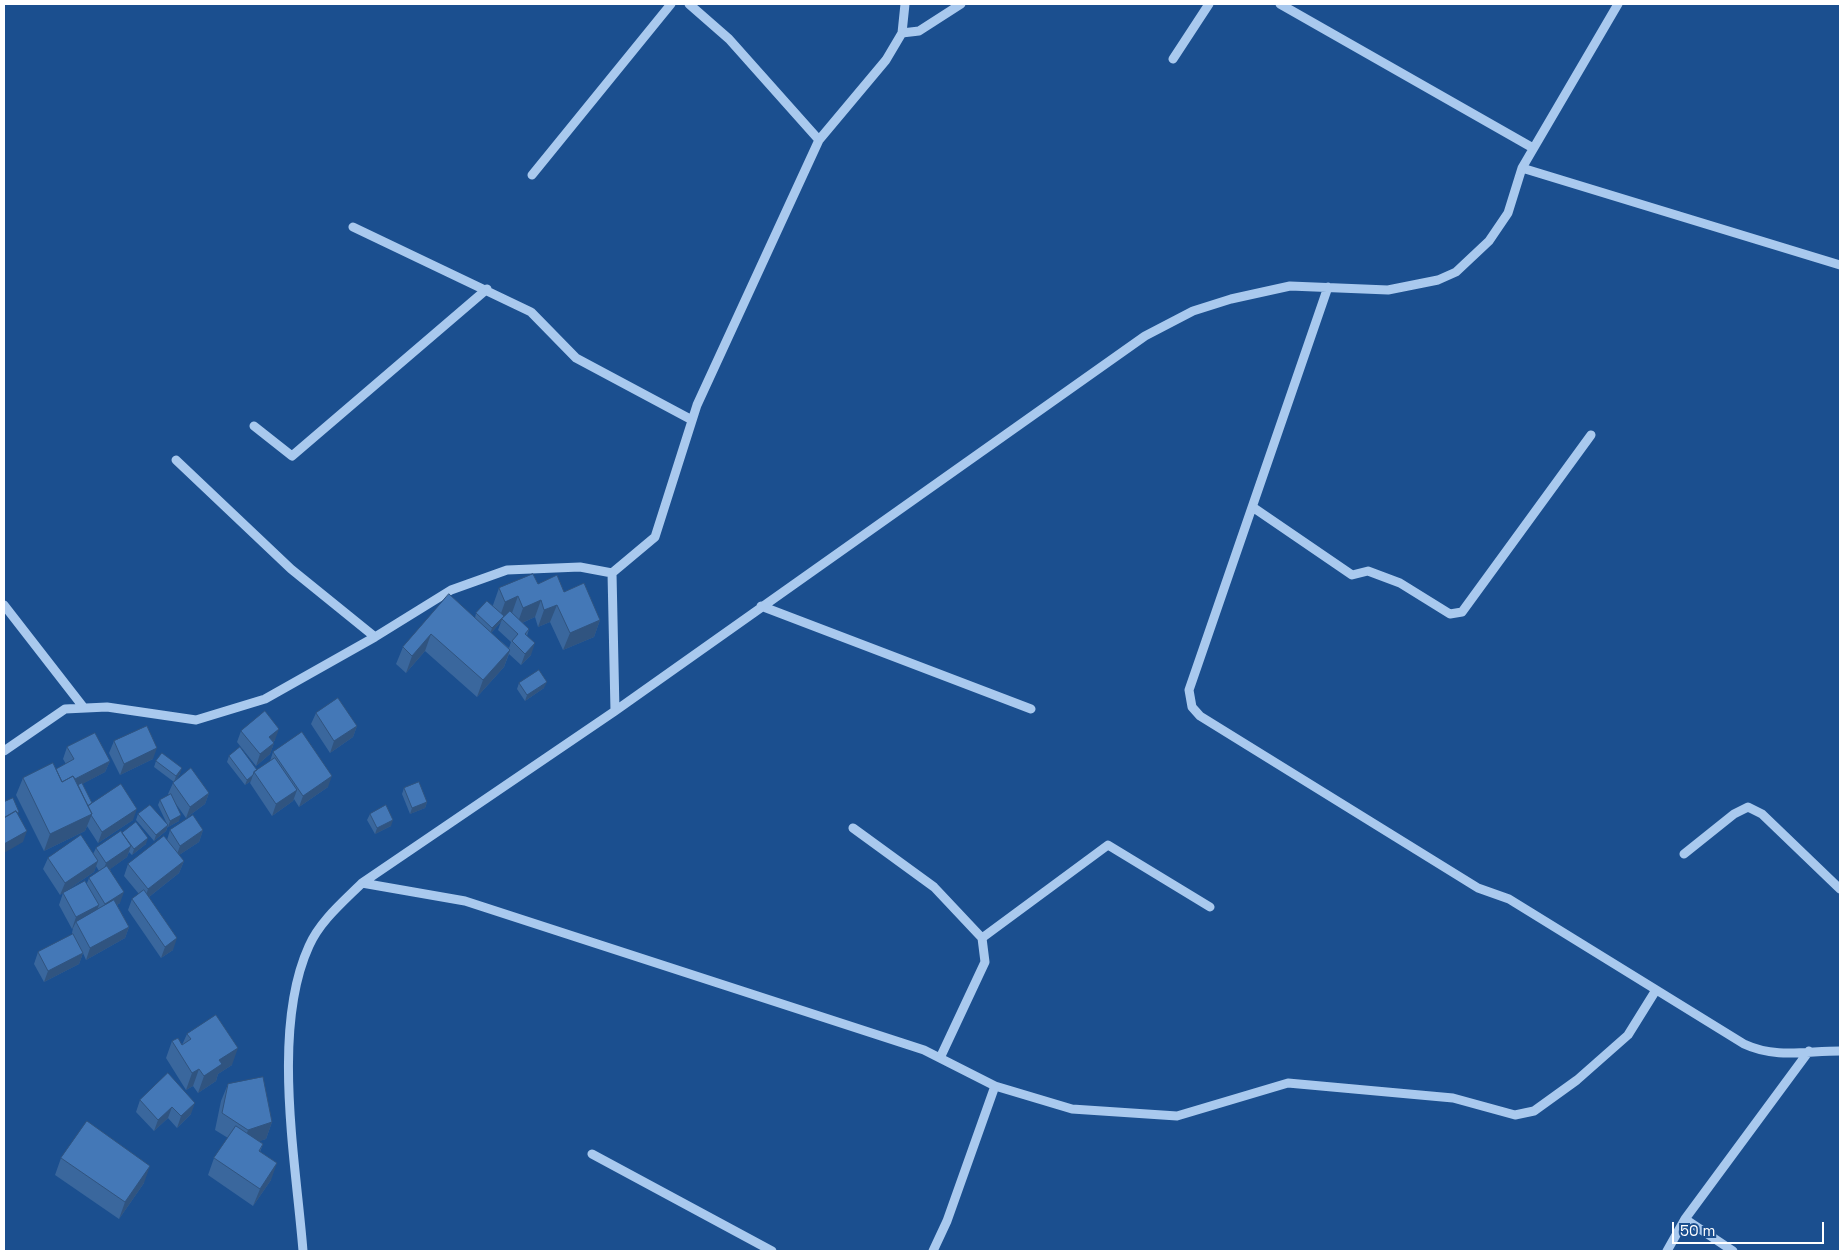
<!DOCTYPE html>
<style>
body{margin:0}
#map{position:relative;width:1844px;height:1255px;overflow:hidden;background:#1b4f8f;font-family:"Space Grotesk",sans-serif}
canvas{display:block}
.frame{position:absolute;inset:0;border:5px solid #fff;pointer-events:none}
.scale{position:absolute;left:1672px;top:1222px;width:152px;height:22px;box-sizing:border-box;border:2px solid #fff;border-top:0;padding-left:6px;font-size:15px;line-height:18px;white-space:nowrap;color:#fff;-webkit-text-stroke:4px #1b4f8f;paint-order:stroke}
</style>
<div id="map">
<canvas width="1844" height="1255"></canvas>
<div class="frame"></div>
<div class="scale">50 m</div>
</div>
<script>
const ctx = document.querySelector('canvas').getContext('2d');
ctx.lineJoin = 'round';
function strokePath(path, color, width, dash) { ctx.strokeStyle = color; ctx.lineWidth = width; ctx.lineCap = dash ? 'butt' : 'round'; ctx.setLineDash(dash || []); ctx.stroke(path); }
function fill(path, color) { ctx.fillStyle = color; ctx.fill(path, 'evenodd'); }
const minor = new Path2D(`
 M1280,4L1533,148
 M902,33L919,31L961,4
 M1173,59L1209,4
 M819,140L886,60L902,33L905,4
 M1522,168L1840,265
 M532,175L671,4
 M353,227L531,312L576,358L692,420
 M1328,287L1189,690L1192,707L1200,716L1478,888L1509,899L1744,1044C1776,1059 1806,1051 1840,1051
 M254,426L292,456L487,289
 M176,460L291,569L375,637
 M1254,508L1352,575L1368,571L1400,583L1450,614L1462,612L1591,435
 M612,573L655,537L697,405L819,140L729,39L689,4
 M4,605L84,708
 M761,606L1031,709
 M4,751L65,709L107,707L196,720L265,699L375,637L451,590L507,570L580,567L612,573L615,711
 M853,828L934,887L982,938L985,962L940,1058
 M1684,854L1734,814L1748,807L1762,814L1840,889
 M362,883L465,901L924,1050L995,1086L1072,1109L1177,1116L1288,1083L1453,1098L1515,1115L1534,1111L1577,1080L1628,1035L1656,990
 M982,938L1108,845L1210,907
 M592,1154L772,1251
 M303,1251C296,1162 271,1029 309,946C320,921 343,902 362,883L615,711L1145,336L1193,311L1231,299L1290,286L1388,290L1438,280L1456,272L1489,241L1508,213L1522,168L1618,4
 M933,1251L947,1221L995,1086
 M1667,1251L1685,1219
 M1733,1251L1685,1219L1809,1051`);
const wall = new Path2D(`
 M538,584L564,592L600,620L594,637L563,650L550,622L538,627L535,617L522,623L529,629L527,636L531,655L521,665L509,654L504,667L477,697L425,651L406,673L396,664L403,647L449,594L475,618L476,613L493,607V605L499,588ZM501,622L498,630L511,642L509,648L491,633Z
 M519,683L544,688L525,701L517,689Z
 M316,713L357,726L353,737L330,753L311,724Z
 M241,731L275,740L273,742L274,743L270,754L256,766L237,742Z
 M114,741L153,759L120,775L109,753Z
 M67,747L110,761L105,772L82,784L92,803L133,820L98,843L87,826L85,831L44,851L16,795L23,778L56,769L66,764L63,759Z
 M273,752L328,787L299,807L294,799L293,801L272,816L250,783L251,781L245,785L227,762L229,756L257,770L270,761Z
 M156,761L180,774L174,782L209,793L205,804L186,818L176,804L179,821L168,827V826L166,831L154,841L136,820L138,814L167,824L158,805L160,800L169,795L168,794L173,783L174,782L154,767Z
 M404,788L427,802L425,808L410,814L402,794Z
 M370,814L391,826L375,834L367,820Z
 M170,830H203L199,842L179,855L184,861L179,873L149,897L173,950L161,958L128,910L132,899L139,894L124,876L128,864L167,840Z
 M122,833L146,844L132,855L129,852L127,857L110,869L120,903L117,905L129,927L125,938L86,960L83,953L79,964L44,982L34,964L38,952L72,935V933L73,928L72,929L59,905L63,893L87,883L89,878L99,871L96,866L94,872L60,895L43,869L48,858L93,854L96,848Z
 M187,1034L232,1065L218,1074L216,1081L198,1093L193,1086L186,1090L166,1058L172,1041L182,1045Z
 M168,1073L191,1114L177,1128L168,1118L154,1131L136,1112L140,1100Z
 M228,1084L272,1122L266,1139L259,1141L263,1144L260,1152L271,1180L253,1206L208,1175L214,1158L228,1138L215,1130L221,1101Z
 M61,1158L144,1183L119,1219L55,1175Z`);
const shadedWall = new Path2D(`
 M518,596L512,613L503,617L501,622L490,634L492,628L499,619L505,602Z
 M541,600L535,617L517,625L523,608Z
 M557,605L550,622L538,627L544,610Z
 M600,620L594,637L563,650L570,633Z
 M431,634L425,651L406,673L412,656Z
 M535,643L531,655L521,665L525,654Z
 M510,650L504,667L477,697L483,680Z
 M547,682L544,688L525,701L527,695Z
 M357,726L353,737L330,753L334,741Z
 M279,729L275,740L265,749L269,737Z
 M274,743L270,754L256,766L260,754Z
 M157,748L153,759L120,775L124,764Z
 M110,761L105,772L73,789L62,786Z
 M182,768L180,774L174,782L176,776Z
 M253,775L251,781L245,785L247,780Z
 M332,776L328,787L299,807L303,796Z
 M297,790L293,801L272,816L276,804Z
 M209,793L205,804L186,818L190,807Z
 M427,802L425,808L410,814L412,808Z
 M137,809L133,820L98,843L102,832Z
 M92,814L85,831L44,851L50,834Z
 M181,815L179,821L168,827L170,821Z
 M393,820L391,826L375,834L377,828Z
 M168,825L166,831L154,841L156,835Z
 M203,830L199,842L176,857L180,846Z
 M27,831L23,842L4,853V844Z
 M148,838L146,844L132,855L134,849Z
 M131,846L127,857L102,875L106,863Z
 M98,861L94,872L60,895L65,883Z
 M184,861L179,873L144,901L148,889Z
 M124,892L120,903L101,915L105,904Z
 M99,905L95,916L76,922L73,928L72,929L76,917Z
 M129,927L125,938L86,960L90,948Z
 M177,938L173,950L161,958L165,947Z
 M83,953L79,964L44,982L48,971Z
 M238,1048L232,1065L218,1074L216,1081L198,1093L204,1076L219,1060Z
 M199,1069L193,1086L186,1090L192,1073Z
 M195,1103L191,1114L177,1128L181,1116Z
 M172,1107L168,1118L154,1131L158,1120Z
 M272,1122L266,1139L242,1147L248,1130Z
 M277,1163L271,1180L253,1206L260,1189Z
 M150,1166L144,1183L119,1219L125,1202Z`);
const building = new Path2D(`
 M533,574L538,584L557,575L564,592L584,583L600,620L570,633L557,605L544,610L541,600L523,608L518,596L505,602L499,588Z
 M449,594L510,650L483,680L431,634L412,656L403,647Z
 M487,601L504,616L492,628L476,613Z
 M510,611L529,629L525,634L535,643L525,654L512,641L518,634L502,619Z
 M539,670L547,682L527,695L519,683Z
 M338,698L357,726L334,741L316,713Z
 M265,711L279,729L269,737L274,743L260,754L241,731Z
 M147,726L157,748L124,764L114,741Z
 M302,732L332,776L303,796L273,752Z
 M95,733L110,761L75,779L73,776L62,782L56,769L74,759L67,747Z
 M240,747L257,770L254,772L253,775L247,780L229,756Z
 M162,753L182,768L176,776L156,761Z
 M275,758L297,790L276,804L254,772Z
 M53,763L62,782L73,776L92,814L50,834L23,778Z
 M191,768L209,793L190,807L173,783Z
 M419,782L427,802L412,808L404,788Z
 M82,783L92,803L88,806L78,785Z
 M121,784L137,809L102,832L91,815L92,814L88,806Z
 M171,794L181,815L170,821L160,800Z
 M13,798L19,812L17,813L16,811L4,818V802Z
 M150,805L168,825L156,835L138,814Z
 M386,805L393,820L377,828L370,814Z
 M16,811L27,831L4,844V818Z
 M193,815L203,830L180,846L170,830Z
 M136,822L148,838L134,849L122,833Z
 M121,831L131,846L106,863L96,848Z
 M81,835L98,861L65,883L48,858Z
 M164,836L184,861L148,889L128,864Z
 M107,866L124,892L105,904L89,878Z
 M85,881L99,905L76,917L63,893Z
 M144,890L177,938L165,947L132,899Z
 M114,900L129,927L90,948L76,922Z
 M73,934L83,953L48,971L38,952Z
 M216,1015L238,1048L219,1060L222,1064L204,1076L199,1069L192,1073L172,1041L178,1038L182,1045L191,1039L187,1034Z
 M168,1073L195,1103L181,1116L172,1107L158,1120L140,1100Z
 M263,1077L272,1122L248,1130L222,1113L228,1084Z
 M87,1121L150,1166L125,1202L61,1158Z
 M236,1126L263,1144L259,1151L277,1163L260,1189L214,1158Z`);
strokePath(minor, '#a9c9ee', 9);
fill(wall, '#3a679d');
fill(shadedWall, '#305480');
fill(building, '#4478b7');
strokePath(building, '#305480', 1);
</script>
